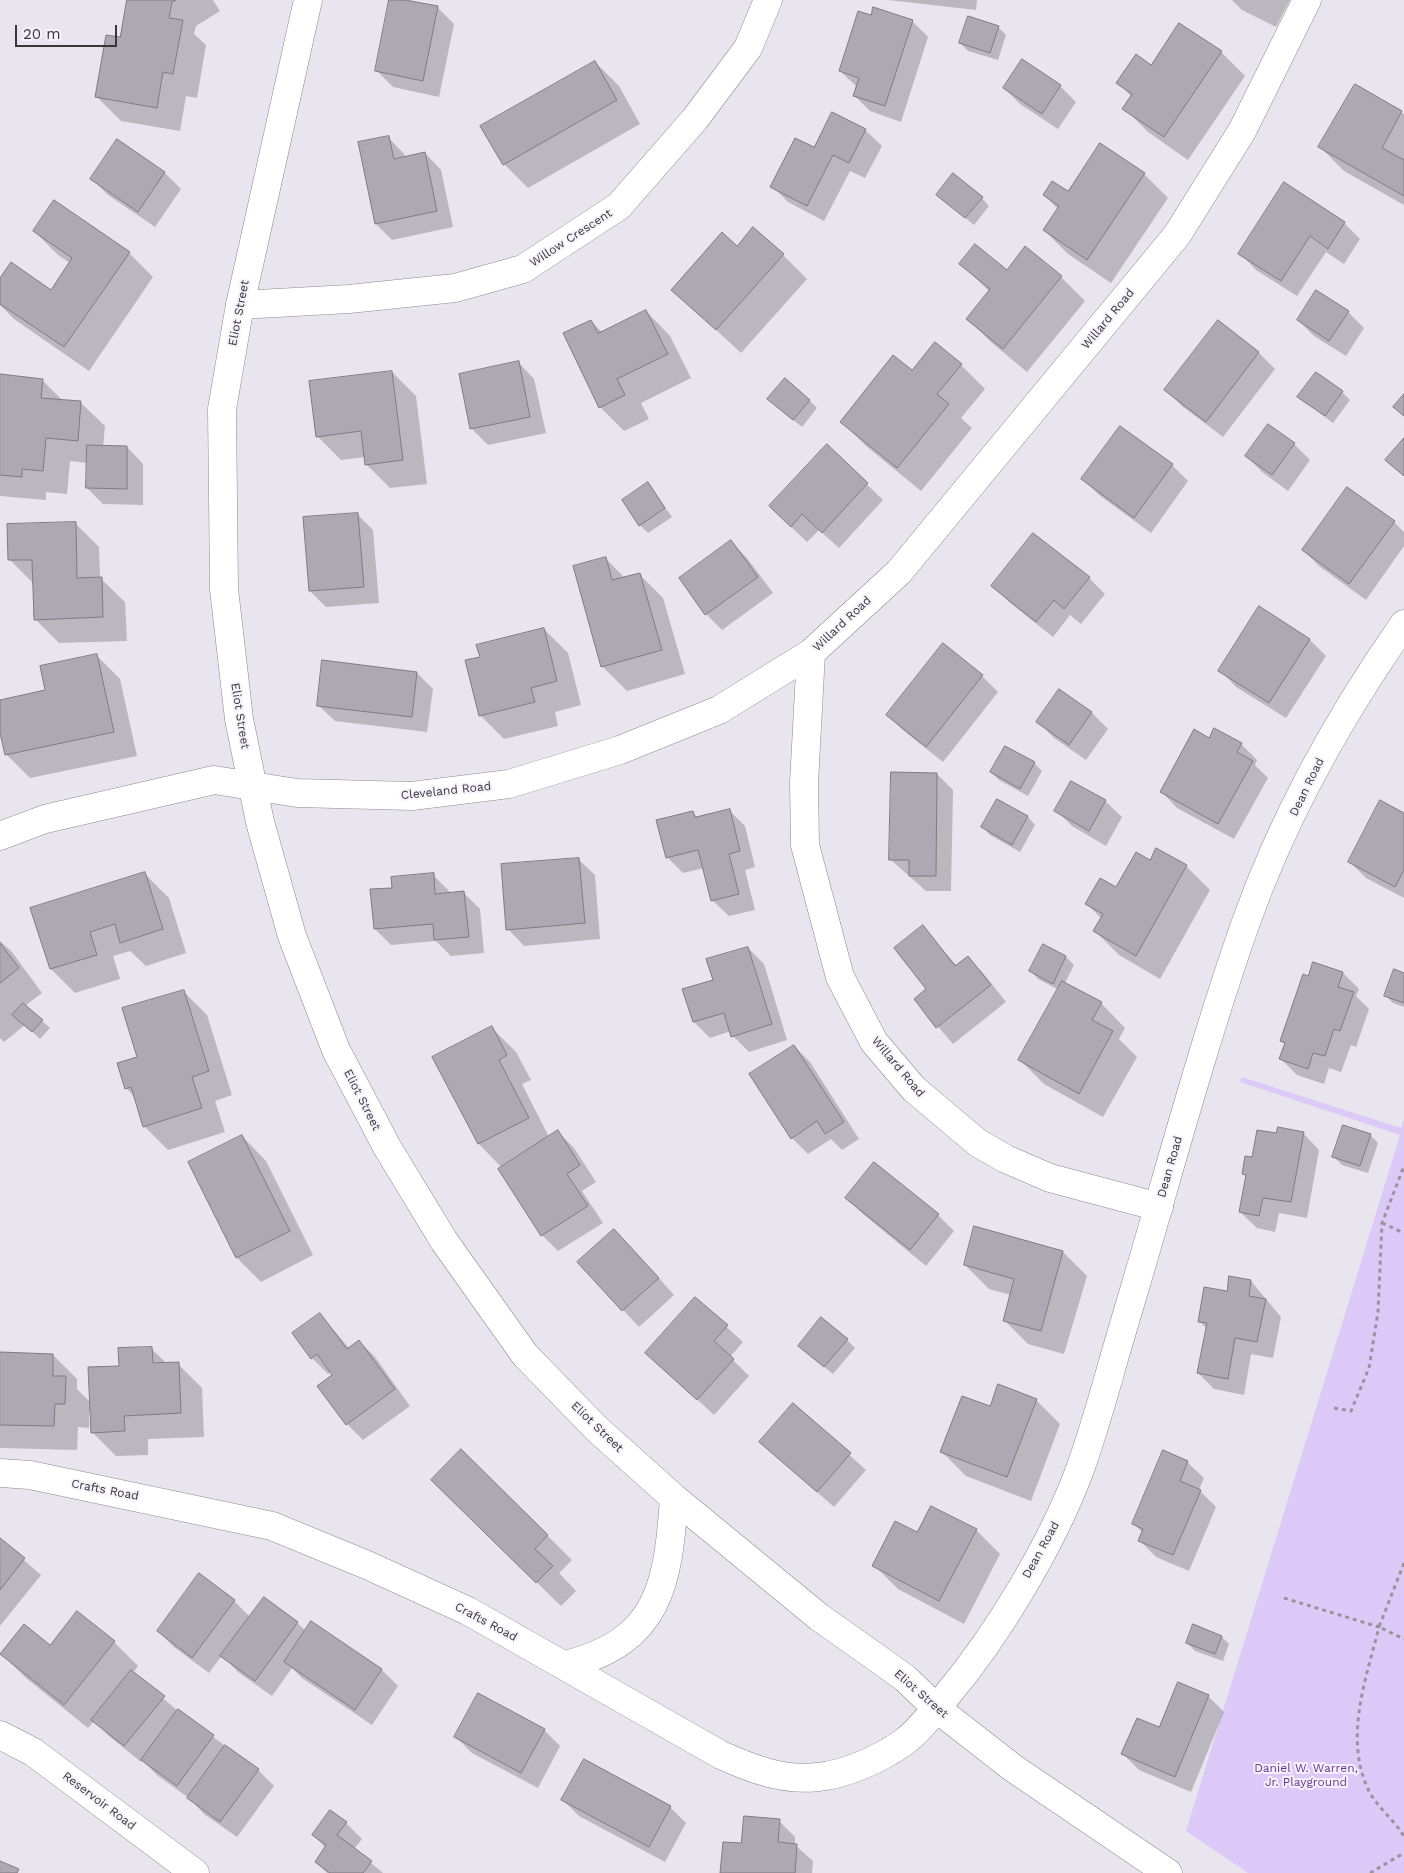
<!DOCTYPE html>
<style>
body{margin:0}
#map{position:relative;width:1404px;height:1873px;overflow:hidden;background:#e9e5ee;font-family:"Work Sans",sans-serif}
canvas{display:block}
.scale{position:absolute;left:15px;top:25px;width:102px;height:22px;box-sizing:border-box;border:2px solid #39373b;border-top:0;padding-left:6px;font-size:15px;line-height:18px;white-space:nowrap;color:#39373b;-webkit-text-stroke:4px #f6f2fb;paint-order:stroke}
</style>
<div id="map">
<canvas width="1404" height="1873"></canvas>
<div class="scale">20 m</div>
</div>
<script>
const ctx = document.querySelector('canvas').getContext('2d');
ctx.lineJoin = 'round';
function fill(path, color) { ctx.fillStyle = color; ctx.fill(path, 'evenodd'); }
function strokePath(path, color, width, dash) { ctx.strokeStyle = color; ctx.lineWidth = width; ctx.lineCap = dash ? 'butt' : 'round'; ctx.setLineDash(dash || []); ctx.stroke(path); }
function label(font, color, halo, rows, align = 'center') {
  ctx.font = font + ' "Work Sans",sans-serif'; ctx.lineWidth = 4; ctx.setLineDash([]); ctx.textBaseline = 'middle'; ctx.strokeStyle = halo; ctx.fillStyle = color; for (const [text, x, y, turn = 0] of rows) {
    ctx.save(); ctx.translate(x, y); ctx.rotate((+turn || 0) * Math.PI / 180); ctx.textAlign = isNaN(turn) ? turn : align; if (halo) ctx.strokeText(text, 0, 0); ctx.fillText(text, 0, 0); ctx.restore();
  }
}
const green = new Path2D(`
 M1242,1077L1401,1128L1404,1120V1873H1248L1186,1831L1400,1135L1240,1082Z`);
const shadow = new Path2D(`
 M128,0H213L220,11L196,26L194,34L206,45L197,98L186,96L180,131L121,121L97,97L121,39Z
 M391,0L438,8L454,24L439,97L393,87L377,71Z
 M888,0H977L976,10Z
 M1232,0H1290L1276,27L1242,10Z
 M872,17L912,21L928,37L901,122L870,111L854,95L857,87L840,71Z
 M998,27L1006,35L998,60L968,51L960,43Z
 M1221,52L1245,76L1188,160L1148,132L1124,108L1132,97L1118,83L1151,66Z
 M595,62L619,86L640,124L528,188L504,164Z
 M1060,86L1076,102L1058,129L1020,104L1004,88Z
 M1355,86L1404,114V205L1344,171L1320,147Z
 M833,114L865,130L882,146L865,178L850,171L824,221L788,202L772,186L815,149Z
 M388,137L404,154L405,158L425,153L441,170L453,227L392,240L376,224Z
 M118,141L165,173L181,189L155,227L108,195L92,179Z
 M1144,174L1168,198L1111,283L1068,254L1044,230L1058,209L1044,195L1068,193Z
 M937,195L982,198L989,206L974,225Z
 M1344,223L1360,239L1344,264L1326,252L1297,296L1256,270L1240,253Z
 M34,231L129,253L153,277L89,371L14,319L0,305V280L51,291L70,263L58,255Z
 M737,247L783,255L807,279L741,353L673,290Z
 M961,264L1061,277L1085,301L1027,372L992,343L968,319L990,292Z
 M646,311L670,336L691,378L641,403L649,419L624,431L600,407L591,321L602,332Z
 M1348,312L1364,328L1346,356L1314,336L1298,320Z
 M1218,322L1259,353L1275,369L1223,437L1182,406L1166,390Z
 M518,362L534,379L546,433L488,445L472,429L460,375Z
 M961,365L985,389L961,418L972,428L921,491L866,446L842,422Z
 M392,372L416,396L427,484L390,488L366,464L365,457L341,460L317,436Z
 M0,376L42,380L63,401L80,402L105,426L103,447H127L143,464V505L103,504L87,488L88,463L70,461L67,494L46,492V500L0,496Z
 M1342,392L1350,400L1333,423L1299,397Z
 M810,401L817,408L802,427L777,407Z
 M1294,444L1310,460L1288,491L1262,472L1246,456Z
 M827,446L883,500L839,548L819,530L807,542L786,522Z
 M1172,465L1188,481L1151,533L1099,495L1083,479Z
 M648,484L672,517L648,533L640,525Z
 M357,514L373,530L379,603L326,607L310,591Z
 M1394,522L1404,532V546L1366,600L1319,566L1303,550Z
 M75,523L99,547L100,578L125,602L127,641L59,643L35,619L34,584L10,560Z
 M731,542L747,558L773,593L722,630L706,614Z
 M605,558L625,578L639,574L663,598L685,674L627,691L603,667Z
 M1089,578L1105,594L1081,624L1070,615L1053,637L1009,602L992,586Z
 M1260,608L1310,640L1326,656L1286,718L1236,687L1220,670Z
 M544,629L568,653L581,705L555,712L558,726L504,739L480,715L481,658Z
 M96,655L120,679L137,756L30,778L6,754L0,727V701L46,691Z
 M417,673L433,689L427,732L335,721L318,705Z
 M982,676L998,692L943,762L904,731L888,715Z
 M1092,713L1108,729L1086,760L1054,738L1038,722Z
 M1209,739L1241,744L1257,760L1255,765L1268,778L1234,839L1177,808L1161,791Z
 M1006,747L1034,763L1042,771L1028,796L999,780L991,772Z
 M937,774L953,790L951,891H926L890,859Z
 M1072,783L1105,801L1122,817L1106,846L1072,826L1056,810Z
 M998,800L1028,817L1035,825L1020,852L990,835L983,827Z
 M729,810L745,826L755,867L745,870L755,910L729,916L712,900L704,868L683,873L667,857L693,813L698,818Z
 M1404,814V898L1366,878L1350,862Z
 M578,859L595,875L600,939L524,946L508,929Z
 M1150,862L1186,866L1210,890L1160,979L1119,955L1095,931L1102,919L1087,904L1117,889Z
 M145,874L169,898L186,953L146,966L130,951L113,956L120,979L75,993L51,969Z
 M433,875L449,891L450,894L464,893L480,909L484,953L451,956L436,941L391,945L375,929L393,889Z
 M923,927L957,966L968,957L984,974L1006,1002L953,1044L915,1000L928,990Z
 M0,941L12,952L42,993L25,1006L50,1028L40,1039L25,1025L4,1042L0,1038Z
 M1044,946L1066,957L1074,965L1065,983L1101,1003L1125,1028L1119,1039L1137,1057L1103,1117L1044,1084L1020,1060L1059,990L1038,979L1031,971Z
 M748,948L764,964L787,1040L749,1052L733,1036L731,1031L710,1038L694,1022L684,990L714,981Z
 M1314,964L1343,973L1359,989L1356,996L1369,1009L1356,1047L1351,1045L1341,1072L1329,1068L1324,1084L1297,1075L1281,1059L1286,1045L1282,1041Z
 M1404,974V1007L1393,1003L1385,995Z
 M183,991L207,1015L232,1095L215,1101L225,1132L168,1150L144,1126L135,1097L126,1088L138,1058Z
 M492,1028L516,1052L531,1080L522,1084L549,1137L558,1132L574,1148L596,1182L582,1191L603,1223L558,1251L542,1235L502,1168L479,1144Z
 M794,1046L810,1062L859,1139L842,1150L831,1139L808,1154L792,1138Z
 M1303,1133L1319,1150L1307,1218L1279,1213L1275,1232L1257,1228L1240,1212L1247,1177L1243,1173L1253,1159L1277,1134Z
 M1370,1135L1378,1143L1368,1173L1342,1165L1334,1157Z
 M242,1136L266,1161L313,1255L261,1282L237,1258L190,1163Z
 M847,1198L938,1215L954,1231L926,1266L863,1214Z
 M630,1246L674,1295L639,1327L579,1262Z
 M1063,1252L1087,1276L1064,1354L1028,1344L1004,1320L1011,1295L989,1289L965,1265Z
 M1230,1278L1251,1281L1281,1317L1273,1358L1251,1354L1244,1395L1214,1389L1198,1373L1207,1329L1199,1321L1228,1292Z
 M695,1298L743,1342L730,1357L749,1376L714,1415L647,1353Z
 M320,1314L349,1348L359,1341L375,1357L410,1406L363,1440L347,1424L334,1375L331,1372L328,1374L312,1358Z
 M847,1340L855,1348L833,1374L807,1353Z
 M151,1348L167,1364H178L202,1388L204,1437L148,1439V1455L116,1456L92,1432L91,1411H89V1428L78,1427L77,1450L0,1448V1353L53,1355L77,1379V1389L91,1403L121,1367Z
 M1036,1400L1060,1424L1031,1501L966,1476L942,1452Z
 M793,1404L866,1470L834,1507L760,1442Z
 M461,1450L572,1560L559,1573L576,1591L561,1606L456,1504Z
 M1187,1462L1204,1478L1199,1490L1216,1507L1189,1571L1156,1557L1140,1541L1143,1533L1134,1524Z
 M976,1530L1000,1554L964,1624L898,1589L874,1565L918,1534Z
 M0,1539L41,1575L0,1626Z
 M234,1601L250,1617L297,1623L306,1631L382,1670L398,1686L372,1725L302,1678L292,1668L272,1696L238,1672L222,1655L209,1673L174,1647L158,1631Z
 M78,1612L114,1642L138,1666L133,1673L178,1711L258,1770L274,1786L237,1837L204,1814L189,1798L158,1776L142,1760L141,1762L109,1736L94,1721L88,1728L26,1678L2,1654L50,1647Z
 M1222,1637L1229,1644L1223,1661L1195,1651L1187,1643Z
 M1208,1696L1224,1712L1191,1792L1139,1770L1123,1754Z
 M544,1730L560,1746L538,1788L472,1753L456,1737Z
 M563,1800L670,1807L686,1823L665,1862L579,1816Z
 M779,1821L795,1837V1845L813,1861L812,1873H722L743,1845Z
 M346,1823L362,1839L354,1849L383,1873H327L316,1862L326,1848L313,1835Z`);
const building = new Path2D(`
 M127,0H176L172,2L169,18L183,20L173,74L163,72L157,108L95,97L106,35L120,37Z
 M389,0H405L438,6L423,81L375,71Z
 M873,7L913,20L885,106L853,96L859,78L839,71L858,11L871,15Z
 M968,16L999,26L990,53L959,43Z
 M1179,23L1222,51L1164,137L1122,109L1132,94L1116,83L1136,54L1151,65Z
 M1022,59L1061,85L1042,114L1003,88Z
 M595,61L617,100L503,165L480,126Z
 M1355,84L1402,111L1382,148L1404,160V196L1318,147Z
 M832,112L866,129L849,163L833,155L807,206L770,187L795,138L814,147Z
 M389,136L394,159L425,152L437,211L375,224L358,142Z
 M117,139L165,172L138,212L90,179Z
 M1100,143L1145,173L1087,260L1043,230L1059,206L1043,195L1052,181L1068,191Z
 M953,173L983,197L965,218L936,195Z
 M1284,182L1345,222L1328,249L1310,236L1281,281L1238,254Z
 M54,200L130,252L64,347L0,304V278L11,262L51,290L72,258L33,231Z
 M753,227L784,254L716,330L671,290L722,232L737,246Z
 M975,244L1007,270L1025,246L1062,276L1003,349L966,319L990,289L959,264Z
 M1316,290L1349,311L1329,341L1297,320Z
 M646,310L668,354L617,379L625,395L599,408L563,333L591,320L598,333Z
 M1218,320L1259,352L1206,422L1164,390Z
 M935,342L962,364L937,394L949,404L897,468L840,422L893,355L912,370Z
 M519,361L530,417L470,429L459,374Z
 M392,371L403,460L365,465L361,431L316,437L309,381Z
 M1316,372L1343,391L1325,416L1297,397Z
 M0,374L43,379L41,398L81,401L78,441L46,438L43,471L22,469V477L0,475Z
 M785,378L810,400L793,420L767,399Z
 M1404,394V416L1393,407Z
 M1268,424L1295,443L1272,475L1245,456Z
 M1120,426L1173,464L1134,518L1081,479Z
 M1404,438V476L1385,460Z
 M827,444L868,483L822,533L802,514L791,527L769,506Z
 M87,445L127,446V489L86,488Z
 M648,482L665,508L639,526L622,500Z
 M1347,487L1395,521L1349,584L1302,550Z
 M358,513L364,587L309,591L303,517Z
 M76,522L77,578L102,577L103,617L34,620L32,560H8L7,524Z
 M1033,533L1090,577L1064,609L1054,600L1036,622L991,586Z
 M731,540L758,577L705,615L679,578Z
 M606,557L612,580L640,573L662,650L601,667L573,566Z
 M1259,606L1310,639L1269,703L1218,671Z
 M544,628L557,681L531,688L535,702L479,716L465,660L480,657L476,645Z
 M943,643L983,675L926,747L886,715Z
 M97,654L114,732L5,755L0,733V700L45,690L40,666Z
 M322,660L417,672L412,717L317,706Z
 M1059,689L1092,712L1069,745L1036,722Z
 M1214,728L1242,743L1237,752L1253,761L1218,824L1160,792L1194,729L1209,738Z
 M1005,746L1035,762L1020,789L990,772Z
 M891,772L937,773L936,876H909V860H889Z
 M1071,781L1106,800L1089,831L1054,811Z
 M997,799L1028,816L1012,845L981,827Z
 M1380,800L1404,813V870L1395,887L1348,862Z
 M730,809L740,851L729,854L739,894L711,901L698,850L666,858L656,820L693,811L695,817Z
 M1156,848L1187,865L1136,956L1093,931L1103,914L1085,904L1100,878L1116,887L1136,852L1150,860Z
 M579,858L585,923L506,930L501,864Z
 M145,872L163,929L120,943L115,924L90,932L97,955L50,969L30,908Z
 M434,873L435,894L464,891L469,937L434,940L433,924L374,929L370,889L392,888L391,877Z
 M923,925L955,966L968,956L991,985L936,1028L914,999L926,989L894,948Z
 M0,943L19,968L0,983Z
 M1043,944L1066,956L1053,984L1029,971Z
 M748,947L772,1024L731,1037L724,1013L693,1022L682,989L713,980L706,959Z
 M1313,962L1343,972L1338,987L1354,992L1340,1031L1334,1029L1325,1056L1313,1053L1308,1069L1279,1059L1285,1043L1280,1041L1303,974L1308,976Z
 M1394,969L1404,973V1003L1384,996Z
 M1062,981L1102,1002L1092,1020L1113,1031L1079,1094L1018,1060Z
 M184,990L209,1071L192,1077L202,1108L143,1127L131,1087L125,1089L117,1063L137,1057L122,1008Z
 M23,1003L43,1020L32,1032L12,1015Z
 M492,1026L507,1055L499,1060L529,1118L478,1144L432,1057Z
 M794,1045L844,1122L825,1134L817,1121L791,1139L749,1074Z
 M1343,1125L1371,1134L1360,1166L1332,1157Z
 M1278,1127L1304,1132L1291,1202L1263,1198L1259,1216L1239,1212L1246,1175L1242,1174L1245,1156L1252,1157L1257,1130L1276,1133Z
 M558,1130L580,1165L567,1174L588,1206L541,1236L498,1169Z
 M242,1135L290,1231L236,1258L188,1162Z
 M874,1162L939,1214L910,1250L845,1198Z
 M974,1226L1063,1251L1041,1331L1003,1321L1014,1279L964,1265Z
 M614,1229L659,1278L622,1311L577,1262Z
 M1229,1276L1251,1280L1249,1296L1266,1299L1257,1342L1235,1338L1228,1379L1197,1373L1207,1323L1198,1322L1204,1287L1227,1291Z
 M695,1297L728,1325L714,1341L734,1359L697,1400L645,1353Z
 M320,1313L347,1349L359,1340L395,1389L346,1425L317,1386L332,1375L317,1354L311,1359L292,1333Z
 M821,1317L848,1339L824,1367L798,1346Z
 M152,1347L153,1363L179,1362L181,1413L124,1416L125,1431L91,1433L88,1367L119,1366L118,1348Z
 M0,1352L53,1354V1376H66L65,1404H55L54,1426L0,1425Z
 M998,1384L1037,1399L1007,1477L940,1452L962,1396L990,1406Z
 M793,1403L851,1453L817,1492L759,1442Z
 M461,1449L548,1535L535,1549L553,1566L536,1583L431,1480Z
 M1163,1450L1188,1461L1180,1481L1201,1490L1173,1555L1138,1541L1143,1529L1132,1524Z
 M931,1506L977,1529L939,1601L872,1566L895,1521L917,1532Z
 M0,1538L25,1558L0,1590Z
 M199,1573L235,1600L192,1658L157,1631Z
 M264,1597L298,1622L255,1681L220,1656Z
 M77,1611L115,1641L64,1705L0,1654L24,1624L50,1645Z
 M311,1621L382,1669L355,1710L284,1662Z
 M1193,1624L1222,1636L1215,1654L1186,1643Z
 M131,1670L165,1696L124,1746L91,1720Z
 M1178,1682L1209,1695L1175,1777L1121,1754L1137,1718L1159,1727Z
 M478,1693L545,1729L521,1773L454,1737Z
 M178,1709L214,1735L177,1786L141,1760Z
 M225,1745L259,1769L220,1822L187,1798Z
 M584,1759L671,1806L649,1847L561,1800Z
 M330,1810L347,1822L337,1835L372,1861L363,1873H330L315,1862L326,1845L312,1835Z
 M744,1816L780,1819L778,1842L797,1844L795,1873H720L723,1842L741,1843Z
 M0,1861L19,1869L17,1873H0Z`);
const path = new Path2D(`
 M1382,1223L1404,1233
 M1334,1408L1351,1411L1369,1368L1378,1312L1382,1223L1404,1166
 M1404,1563L1379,1627L1404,1639
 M1284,1598L1379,1627C1366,1679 1344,1737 1368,1789C1375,1806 1401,1826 1404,1838
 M1370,1873L1404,1853`);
const minor = new Path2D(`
 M240,305L349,299L455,288L523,269L619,206L695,119L748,48L768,0
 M0,836L45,819L214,780L297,793L412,796L509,784L620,750L719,710L811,653
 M1159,1207L1050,1178L1006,1159L978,1143L914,1089L874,1042L840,977L805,845L804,783L811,653L899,572L1177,235L1242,131L1307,0`);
const tertiary = new Path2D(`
 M308,0L240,305L222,409L224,589L239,719L260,822L292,936L336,1050L387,1147L444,1241L525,1355L597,1429L674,1498L819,1617L905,1678L936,1708L1013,1768L1168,1873
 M0,1473L30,1475L272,1526L367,1565L468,1611L721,1755C752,1769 783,1781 818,1777C847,1774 880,1759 904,1742C920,1730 935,1710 948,1694C998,1634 1051,1546 1079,1472C1093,1434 1104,1394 1115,1355C1131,1300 1148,1245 1163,1190C1189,1100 1215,1010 1246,922C1283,818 1341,714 1404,624
 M565,1665C660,1642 668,1584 674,1498
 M0,1735L33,1752L195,1873`);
const streetNames = [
 ["Willow Crescent",571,238,-33],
 ["Eliot Street",239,313,-79],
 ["Willard Road",1108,319,-50],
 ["Willard Road",842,624,-43],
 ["Eliot Street",240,716,81],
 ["Dean Road",1307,787,-64],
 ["Cleveland Road",446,791,-6],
 ["Willard Road",898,1067,50],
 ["Eliot Street",362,1100,63],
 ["Dean Road",1170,1167,-74],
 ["Eliot Street",597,1427,44],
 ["Crafts Road",105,1490,11],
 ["Dean Road",1041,1550,-61],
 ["Crafts Road",486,1622,28],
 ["Eliot Street",921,1694,41],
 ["Reservoir Road",99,1801,37]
];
const parkNames = [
 ["Daniel W. Warren,",1306,1768],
 ["Jr. Playground",1306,1782]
];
fill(green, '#ddc9f7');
fill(shadow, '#0003');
fill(building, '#aca9b2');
strokePath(building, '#7f7b84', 1);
strokePath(minor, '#8c8991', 29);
strokePath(tertiary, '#8c8991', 29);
strokePath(path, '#97949b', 3, [4, 4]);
strokePath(minor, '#fff', 28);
strokePath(tertiary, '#fff', 28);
label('12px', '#39373b', '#f6f2fb', streetNames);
label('12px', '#683398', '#f6f2fb', parkNames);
</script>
